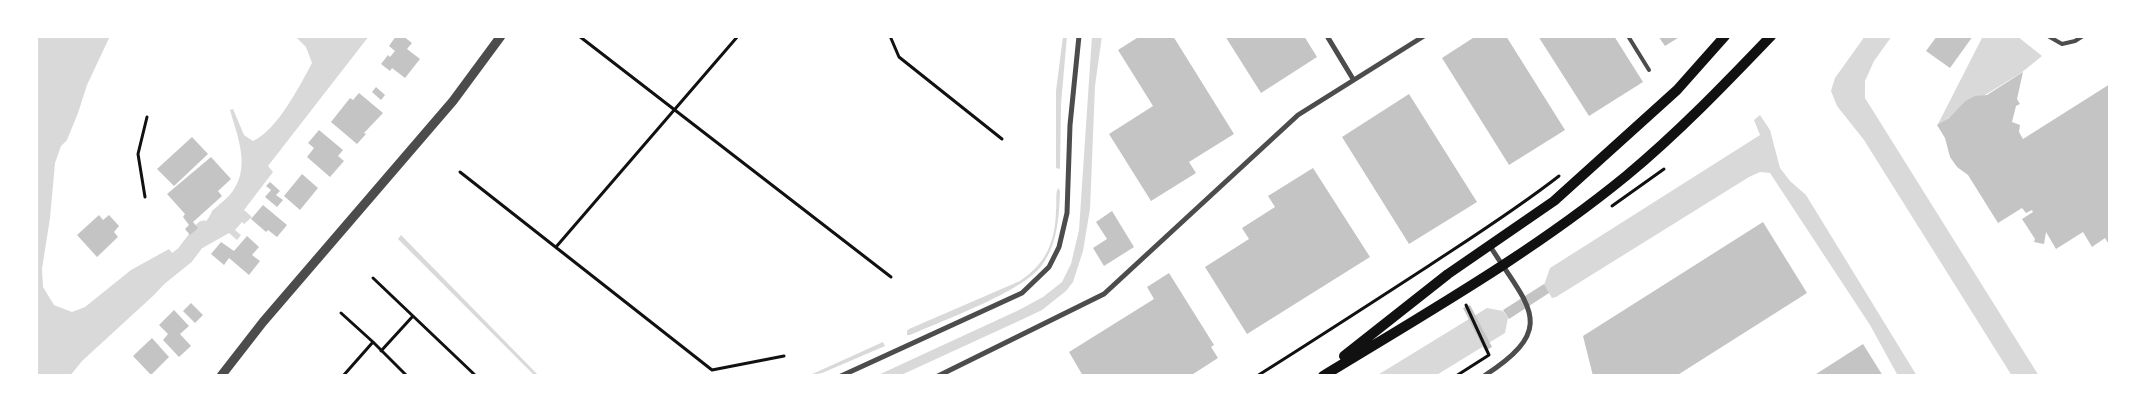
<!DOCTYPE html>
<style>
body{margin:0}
#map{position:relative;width:2146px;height:412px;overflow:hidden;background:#fff;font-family:"Golos Text",sans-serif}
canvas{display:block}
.frame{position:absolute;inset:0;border:38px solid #fff;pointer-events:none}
</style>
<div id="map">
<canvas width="2146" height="412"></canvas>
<div class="frame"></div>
</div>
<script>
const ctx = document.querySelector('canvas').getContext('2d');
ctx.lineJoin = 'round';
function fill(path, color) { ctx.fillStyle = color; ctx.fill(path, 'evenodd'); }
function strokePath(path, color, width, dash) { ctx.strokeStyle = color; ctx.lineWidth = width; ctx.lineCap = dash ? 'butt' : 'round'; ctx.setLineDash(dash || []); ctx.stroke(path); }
const water = new Path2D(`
 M37,36H110L87,85L78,113L67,140L61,146L55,163L50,218L42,269L43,287L54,305L72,312L85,307L131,270L169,249L182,265L154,295L82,361L70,376H36Z
 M295,36H369L268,166L273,172L244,210L252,217L244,224L242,222L235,230L241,235L237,240L229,233L192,254L184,246L189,241V238C197,232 209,220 212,211C219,204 229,198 234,189C250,165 237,135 230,110L233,109L244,135L253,141C278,129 299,87 312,63L306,47Z
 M1063,36H1067L1061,104L1060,169L1056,168V91Z
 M1092,36H1102L1095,86L1090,209L1083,251L1073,282L1066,291L1042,310L1021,320L899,376H876L1019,310L1043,297L1062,282L1071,264L1079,230Z
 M1865,36H1892L1874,61L1865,81V98L2039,376H2012L1864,140L1837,106L1831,91L1835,78Z
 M1983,36H2017L2042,56L2021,73L1985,95L1965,101L1950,117L1937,126Z
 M1760,115L1770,130L1780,168L1790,181L1806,195L1917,376H1898L1870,325L1770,173L1760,172L1749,177L1556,297L1552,298L1544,285L1550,268L1760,135L1754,120Z
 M1058,188L1060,191C1059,216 1058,243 1042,265C1024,291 942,321 910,335H907V331L909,329L1020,281C1046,263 1055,243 1056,211C1057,204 1055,194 1058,188Z
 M401,235L539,376H535L398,239Z
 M1487,308L1503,311L1508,318L1505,333L1435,376H1376Z
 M883,342L885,346L822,373L808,376Z`);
const canal = new Path2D(`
 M159,276L185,255L204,230`);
const building = new Path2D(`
 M396,36H403L412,43L407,49L420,59L405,78L392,68L390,71L381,64L388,55L390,57L395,51L389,46Z
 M1140,36H1173L1234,134L1189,162L1196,173L1151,201L1109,134L1153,106L1118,50Z
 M1225,36H1304L1317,57L1261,93Z
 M1476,36H1506L1565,130L1509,165L1442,58Z
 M1538,36H1614L1643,82L1589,116Z
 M1658,36H1681L1665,46Z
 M1937,36H1973L1950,68L1926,51Z
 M2023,72L2017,99L2020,104L2016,106L2012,122L2020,125L2019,132L2023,139L2110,84V246L2105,238L2092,247L2083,232L2056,249L2046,232L2044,244L2034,242L2035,239L2022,219L2033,212L2032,210L2026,213L2022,208L1998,223L1968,175L1957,167L1950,157L1945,138L1937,125L1949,118L1965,101L1975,96L1987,95Z
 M376,87L385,95L381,100L372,92Z
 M359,93L383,113L364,133L366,134L357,144L331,122L350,98L353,100Z
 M1409,94L1477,202L1409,244L1342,137Z
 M319,130L343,150L338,156L344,161L330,177L307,157L314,148L308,143Z
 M192,137L208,154L174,186L157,169Z
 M211,157L231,179L218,191L222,196L193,222L198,228L190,235L185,229L189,225L183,217L185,214L167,194Z
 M1313,168L1370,257L1247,334L1205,267L1249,239L1242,228L1275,207L1268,196Z
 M302,174L318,188L300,210L284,196Z
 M270,182L280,191L276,195L283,200L277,207L265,197L271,190L266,186Z
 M263,205L287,225L277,237L268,230L266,232L251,219Z
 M1112,211L1134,247L1104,266L1093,248L1107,239L1096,222Z
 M99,215L103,220L109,215L119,226L114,232L118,237L97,257L77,235Z
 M1763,222L1807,293L1676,376H1593L1583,336Z
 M247,236L259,247L252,255L260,261L249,275L229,258L224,265L211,254L221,242L234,251Z
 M1169,273L1214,345L1211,347L1218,358L1190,376H1083L1069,352L1154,299L1147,287Z
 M1544,284L1549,293L1509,319L1503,310Z
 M191,303L203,315L195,323L183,311Z
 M1470,305L1492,347L1485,351L1463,308Z
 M174,310L189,326L180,334L191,346L179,357L163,340L168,334L159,325Z
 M152,338L169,357L151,375L133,356Z
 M1863,344L1883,376H1813Z`);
const path = new Path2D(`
 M579,36L891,277
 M890,36L899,57L1002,139
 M460,172L712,370L784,356
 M145,197L138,154L147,117
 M1612,206L1664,169
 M556,247L738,36
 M373,278L476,376
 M341,313L373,342
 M381,351L413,316
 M343,376L373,342L407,376
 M1257,376C1316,339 1373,302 1430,265C1474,236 1518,208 1559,176
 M1456,376L1489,355L1466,305`);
const service = new Path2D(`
 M1628,36L1649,70
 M2048,36L2062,44L2075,41L2083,36`);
const minor = new Path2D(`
 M1327,36L1353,79
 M841,376L1022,293L1049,267L1059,247L1067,213L1070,125L1079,36
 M938,376L1104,294L1298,115L1424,36
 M1484,376C1560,327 1528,307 1490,246`);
const tertiary = new Path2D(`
 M221,376L263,322L453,101L501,36`);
const secondary = new Path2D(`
 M1344,356L1448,274L1554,201L1677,90L1725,36
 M1323,376C1426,313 1532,253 1626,176C1678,133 1725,84 1771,36`);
fill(water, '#d9d9d9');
strokePath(canal, '#d9d9d9', 19);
fill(building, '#c4c4c4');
strokePath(path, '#111', 3);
strokePath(service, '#4c4c4c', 4);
strokePath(minor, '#4c4c4c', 5);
strokePath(tertiary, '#4c4c4c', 9);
strokePath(secondary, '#111', 10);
</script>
